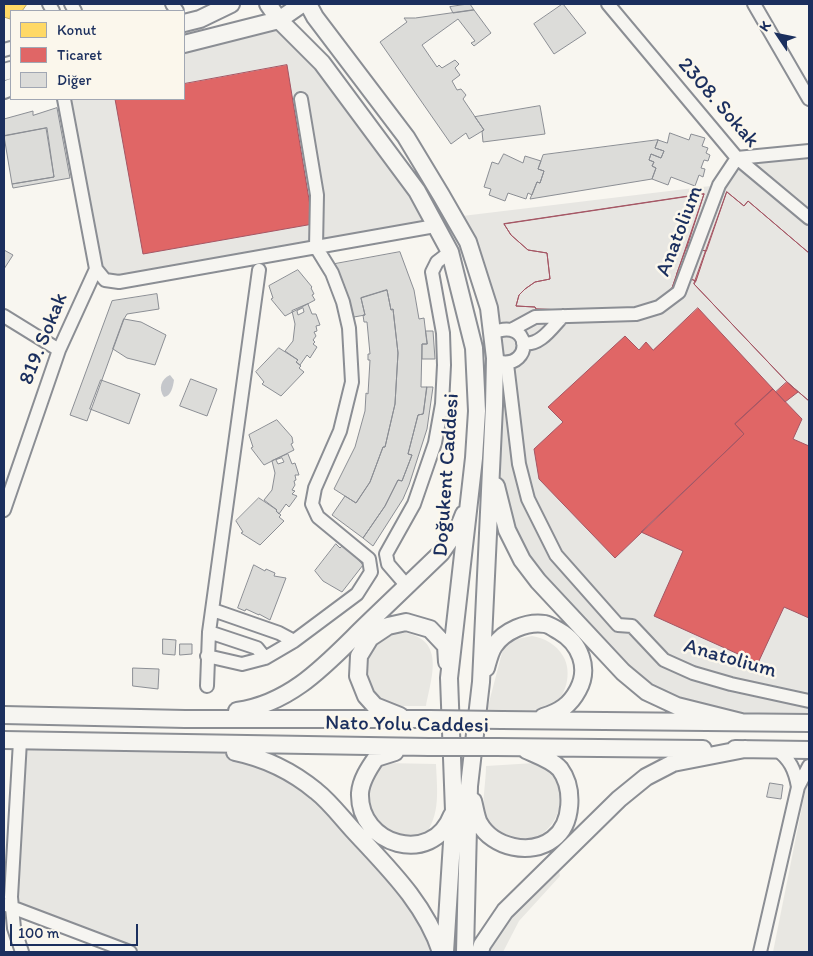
<!DOCTYPE html>
<meta charset="utf-8">
<style>
body{margin:0}
#map{position:relative;width:813px;height:956px;overflow:hidden;background:#f8f6f0;font-family:Itim,sans-serif}
canvas{display:block}
.frame{position:absolute;inset:0;border:5px solid #1b2f5e;pointer-events:none}
.legend{position:absolute;left:10px;top:10px;width:175px;height:90px;box-sizing:border-box;background:#fbf7ec;border:1px solid #a1a7b3;margin:0;padding:6px 9px;list-style:none;font-size:15px;color:#1b2f5e}
.legend li{display:flex;align-items:center;gap:10px;height:25px}
.legend b{width:25px;border:1px solid #a1a7b3}
.north{position:absolute;left:753px;top:10px;width:50px;height:50px;-webkit-text-stroke:4px #fbf7ec;paint-order:stroke;rotate:304deg;font-size:14px;font-weight:700;line-height:20px;text-align:center;color:#1b2f5e}
.north::after{content:'';display:block;margin:auto;width:18px;height:22px;background:#1b2f5e;clip-path:polygon(50% 0,100% 100%,50% 72%,0 100%)}
.scale{position:absolute;left:10px;top:924px;width:128px;height:22px;box-sizing:border-box;border:2px solid #1b2f5e;border-top:0;padding-left:6px;font-size:15px;line-height:18px;white-space:nowrap;color:#1b2f5e;-webkit-text-stroke:4px #fbf7ec;paint-order:stroke}
</style>
<div id="map">
<canvas width="813" height="956"></canvas>
<div class="frame"></div>
<ul class="legend">
<li><b style="height:14px;background:#ffd966"></b>Konut</li>
<li><b style="height:14px;background:#e06666"></b>Ticaret</li>
<li><b style="height:14px;background:#dcdcd9"></b>Diğer</li>
</ul>
<div class="north">K</div>
<div class="scale">100 m</div>
</div>
<script>
const ctx = document.querySelector('canvas').getContext('2d');
ctx.lineJoin = 'round';
function fill(path, color) { ctx.fillStyle = color; ctx.fill(path, 'evenodd'); }
function strokePath(path, color, width, dash) { ctx.strokeStyle = color; ctx.lineWidth = width; ctx.lineCap = dash ? 'butt' : 'round'; ctx.setLineDash(dash || []); ctx.stroke(path); }
function label(font, color, halo, rows, align = 'center') {
  ctx.font = font + ' Itim,sans-serif'; ctx.lineWidth = 5; ctx.setLineDash([]); ctx.textBaseline = 'middle'; ctx.strokeStyle = halo; ctx.fillStyle = color; for (const [text, x, y, turn = 0] of rows) {
    ctx.save(); ctx.translate(x, y); ctx.rotate((+turn || 0) * Math.PI / 180); ctx.textAlign = isNaN(turn) ? turn : align; if (halo) ctx.strokeText(text, 0, 0); ctx.fillText(text, 0, 0); ctx.restore();
  }
}
const built = new Path2D(`
 M279,20L435,226L105,280L64,99H184V44Z
 M737,158L809,218V723L741,722L647,692L538,581L499,503L489,308L454,217L719,185Z
 M20,741L229,750L287,772L404,885L441,952H130L11,907Z`);
const green = new Path2D(`
 M809,151V218L737,158Z
 M401,632C446,638 432,675 426,706H386C381,702 375,698 371,693C368,688 367,679 366,673C365,650 380,638 401,632Z
 M532,636C544,638 556,644 563,656C573,672 566,699 550,707C540,712 500,710 487,710L503,649L512,640Z
 M385,763L436,764C437,790 441,815 424,836C414,838 396,841 386,834C362,816 357,779 385,763Z
 M535,763L551,768C556,776 562,787 561,797C559,833 524,855 494,831C489,827 485,822 484,816C482,800 486,782 486,766Z
 M809,782V952H773L805,792Z
 M557,860L560,876L519,921L503,952H480Z`);
const water = new Path2D(`
 M170,375L174,380C173,387 171,396 164,397C158,389 161,379 170,375Z`);
const homes = new Path2D(`
 M4,4H27L22,11H11L10,19L4,17Z`);
const shops = new Path2D(`
 M287,65L313,224L143,254L115,99H184V84Z
 M727,192L744,206L748,201L809,253V401L787,382L694,284L696,281L677,274L672,288L653,305L636,312L536,309L535,307L516,306L519,295L525,289L535,282L550,279L547,253L528,250L511,235L504,224L704,194L687,247L706,251Z
 M727,192L744,206L748,201L809,253V401L787,382L694,284Z
 M704,194L672,288L653,305L623,312L536,309L535,307L516,306L519,295L525,289L535,282L550,279L547,253L528,250L511,235L504,224Z
 M687,247L706,251L696,281L677,274Z
 M698,308L773,389L735,424L744,434L615,558L539,479L534,449L563,422L548,407L625,336L639,350L646,342L653,350Z
 M787,382L798,392L785,402L776,392Z
 M773,389L802,419L793,439L809,446V618L784,607L758,663L654,616L683,551L641,532L744,434L735,424Z`);
const building = new Path2D(`
 M470,4L474,10L453,13L450,7Z
 M563,4L586,33L554,54L534,24Z
 M474,10L491,33L474,46L471,43L475,41L458,19L422,45L437,67L439,65L442,68L455,60L459,64L455,68L460,75L452,81L457,90L461,89L466,95L463,99L484,130L469,139L466,133L451,144L380,42L407,22L404,18H415Z
 M540,106L545,134L483,142L482,131L484,130L475,117Z
 M57,108L70,178L13,188L12,184L54,177L46,128L4,136V119L33,111V115Z
 M47,128L54,177L12,184L4,136Z
 M670,133L689,140L691,134L705,138L702,146L708,148L706,153L710,155L708,161L704,160L701,168L705,169L703,177L699,175L695,186L671,177L668,185L652,179L656,168L652,166L654,162L649,160L651,154L661,158L664,151L655,148L658,140L667,143Z
 M658,140L655,148L664,151L661,158L651,154L649,160L654,162L652,166L656,168L652,179L530,199L537,182L540,183L544,171L538,169L543,155Z
 M504,154L523,163L525,156L541,161L538,169L544,171L540,183L537,182L532,195L528,193L526,199L508,193L505,201L489,195L491,189L484,187L492,162L498,164Z
 M4,246V250L13,255L4,269Z
 M400,252L414,290L419,319L424,318L427,344H422L421,387H427L423,414L418,415L408,454L412,455L402,481L398,480L385,506L363,538L332,515L345,496L356,503L370,482L383,447H385L395,404L398,353L393,309L391,310L387,290L361,298L365,315L354,317L344,285L335,264Z
 M298,270L312,287L311,288L314,294L312,295L315,300L285,316L271,299L273,298L269,286Z
 M387,290L391,310L393,309L398,353L395,404L385,447H383L370,482L356,503L334,489L355,447L365,411L366,393L368,394L370,360H368V354H370L367,322H364L363,315H365L361,298Z
 M157,294L159,309L127,314L124,319L87,421L70,415L112,301Z
 M308,304L312,314H316L320,325L316,326L317,331L314,332L316,336L313,340L315,342L313,344L317,347L310,358L307,355L300,365L296,362L298,360L285,351L293,341L295,324L292,311ZM303,308L304,312L298,315L297,311Z
 M124,319L141,322L166,335L155,365L127,358L113,349Z
 M426,331H433L435,359H422V344H427Z
 M279,348L298,360L296,362L301,366L299,368L304,372L281,396L262,384L264,382L256,372Z
 M191,379L217,389L207,416L180,406Z
 M101,380L140,394L129,424L90,409Z
 M427,387H433L427,429L409,485L403,499L373,546L363,538L385,506L398,480L402,481L412,455L408,454L418,415L423,414Z
 M277,420L292,437L293,443L291,444L294,450L264,465L251,448L253,447L249,435Z
 M288,454L292,464L295,463L299,475H295L296,480L294,481L295,485L292,490L295,491L292,494L297,496L289,507L286,504L279,514L276,511L277,510L264,500L272,490L275,473L272,461ZM282,458L284,462L278,464L276,460Z
 M259,498L277,510L276,511L281,515L279,517L284,521L260,545L241,533L243,532L236,521Z
 M336,544L340,548L342,546L348,548L363,565L342,592L323,581L315,571Z
 M254,565L265,571L266,569L275,573L274,576L286,578L270,620L259,614V615L246,609L245,611L238,608Z
 M163,639L176,640L175,655L163,654Z
 M180,644H192V654L180,655Z
 M133,668L159,669L158,689L133,686Z
 M770,783L783,785L781,799L767,797Z`);
const minor = new Path2D(`
 M49,4L53,11
 M71,4L75,11
 M172,4L177,11
 M608,4L737,158L809,218
 M754,4L809,99
 M4,50L11,48
 M64,99L96,269L105,280L119,282L435,226
 M4,316L59,350
 M513,329L535,317L636,314L659,307L679,292L719,185L737,158L809,151
 M492,333C532,316 533,368 500,362
 M523,343C540,347 553,326 563,316
 M507,364L519,464L528,499L556,555L618,625L632,626L664,660L693,673L731,684L809,701
 M4,510L59,350L96,269
 M407,586L388,564L386,554L414,504L435,443L442,404L444,365L443,333L432,272L437,262L450,252
 M213,610L279,633L294,641
 M209,632L257,648L265,658
 M207,656L242,664L265,658L294,641L357,594L371,572L369,559L318,517L312,504L315,488L340,431L352,382L349,328L343,302L332,273L316,247L317,195L301,99
 M207,686L209,632L259,270
 M20,741L11,897L14,928L22,952
 M776,749C790,759 795,770 798,787
 M6,905L130,952
 M760,952L798,787L809,766`);
const major = new Path2D(`
 M268,4L279,20L322,63L417,191L450,252L474,348L477,411L474,458L449,678L454,811L445,952
 M308,4L315,17L406,137L441,195L468,242L489,308L495,358L494,406L481,682L469,786L465,952
 M184,23L200,19L231,4
 M184,44L279,20L302,4
 M4,72L11,70
 M4,90L11,87
 M496,486L507,530L522,560L538,581L623,672L647,692L677,706L741,722
 M486,668C488,661 490,652 494,646C504,631 527,621 545,624C550,625 555,629 559,631C580,643 590,668 578,690C570,705 560,712 543,717
 M237,711C293,703 328,662 366,625C391,601 416,577 441,553L458,529L464,514
 M4,715L185,719H429
 M400,716L375,706L366,696L358,676L359,656L370,638L388,626L406,622L430,629L446,646L447,662
 M502,720L809,723
 M4,740L429,747
 M496,747L703,749
 M735,749L809,750
 M235,752C264,758 293,772 316,791C330,802 341,817 353,830C387,867 425,903 441,952
 M395,752L376,758C369,768 361,780 360,793C358,845 432,867 452,815
 M473,801C475,808 476,817 479,823C493,848 531,856 553,839C573,824 574,788 560,769C552,760 537,755 526,750
 M480,952L482,945L505,911L619,799L646,777L673,763L745,749`);
const majorBridge = new Path2D(`
 M429,719L502,720
 M429,747H496`);
const streetNames = [
 ["2308. Sokak",718,103,49],
 ["Anatolium",680,231,-69],
 ["819. Sokak",44,339,-68],
 ["Doğukent Caddesi",447,475,-86],
 ["Anatolium",730,659,16],
 ["Nato Yolu Caddesi",407,725,1]
];
fill(built, '#e7e6e2');
fill(green, '#e8e7e2');
fill(water, '#c5c7cb');
fill(homes, '#ffd966');
strokePath(homes, '#bba664', 1);
fill(shops, '#e06666');
strokePath(shops, '#a55664', 1);
fill(building, '#dcdcd9');
strokePath(building, '#8b8e94', 1);
strokePath(minor, '#8b8e94', 16);
strokePath(major, '#8b8e94', 20);
strokePath(minor, '#f6f5f1', 12);
strokePath(major, '#f6f5f1', 16);
strokePath(majorBridge, '#8b8e94', 20, []);
strokePath(majorBridge, '#f6f5f1', 16);
label('21px', '#1b2f5e', '#fbf7ec', streetNames);
</script>
